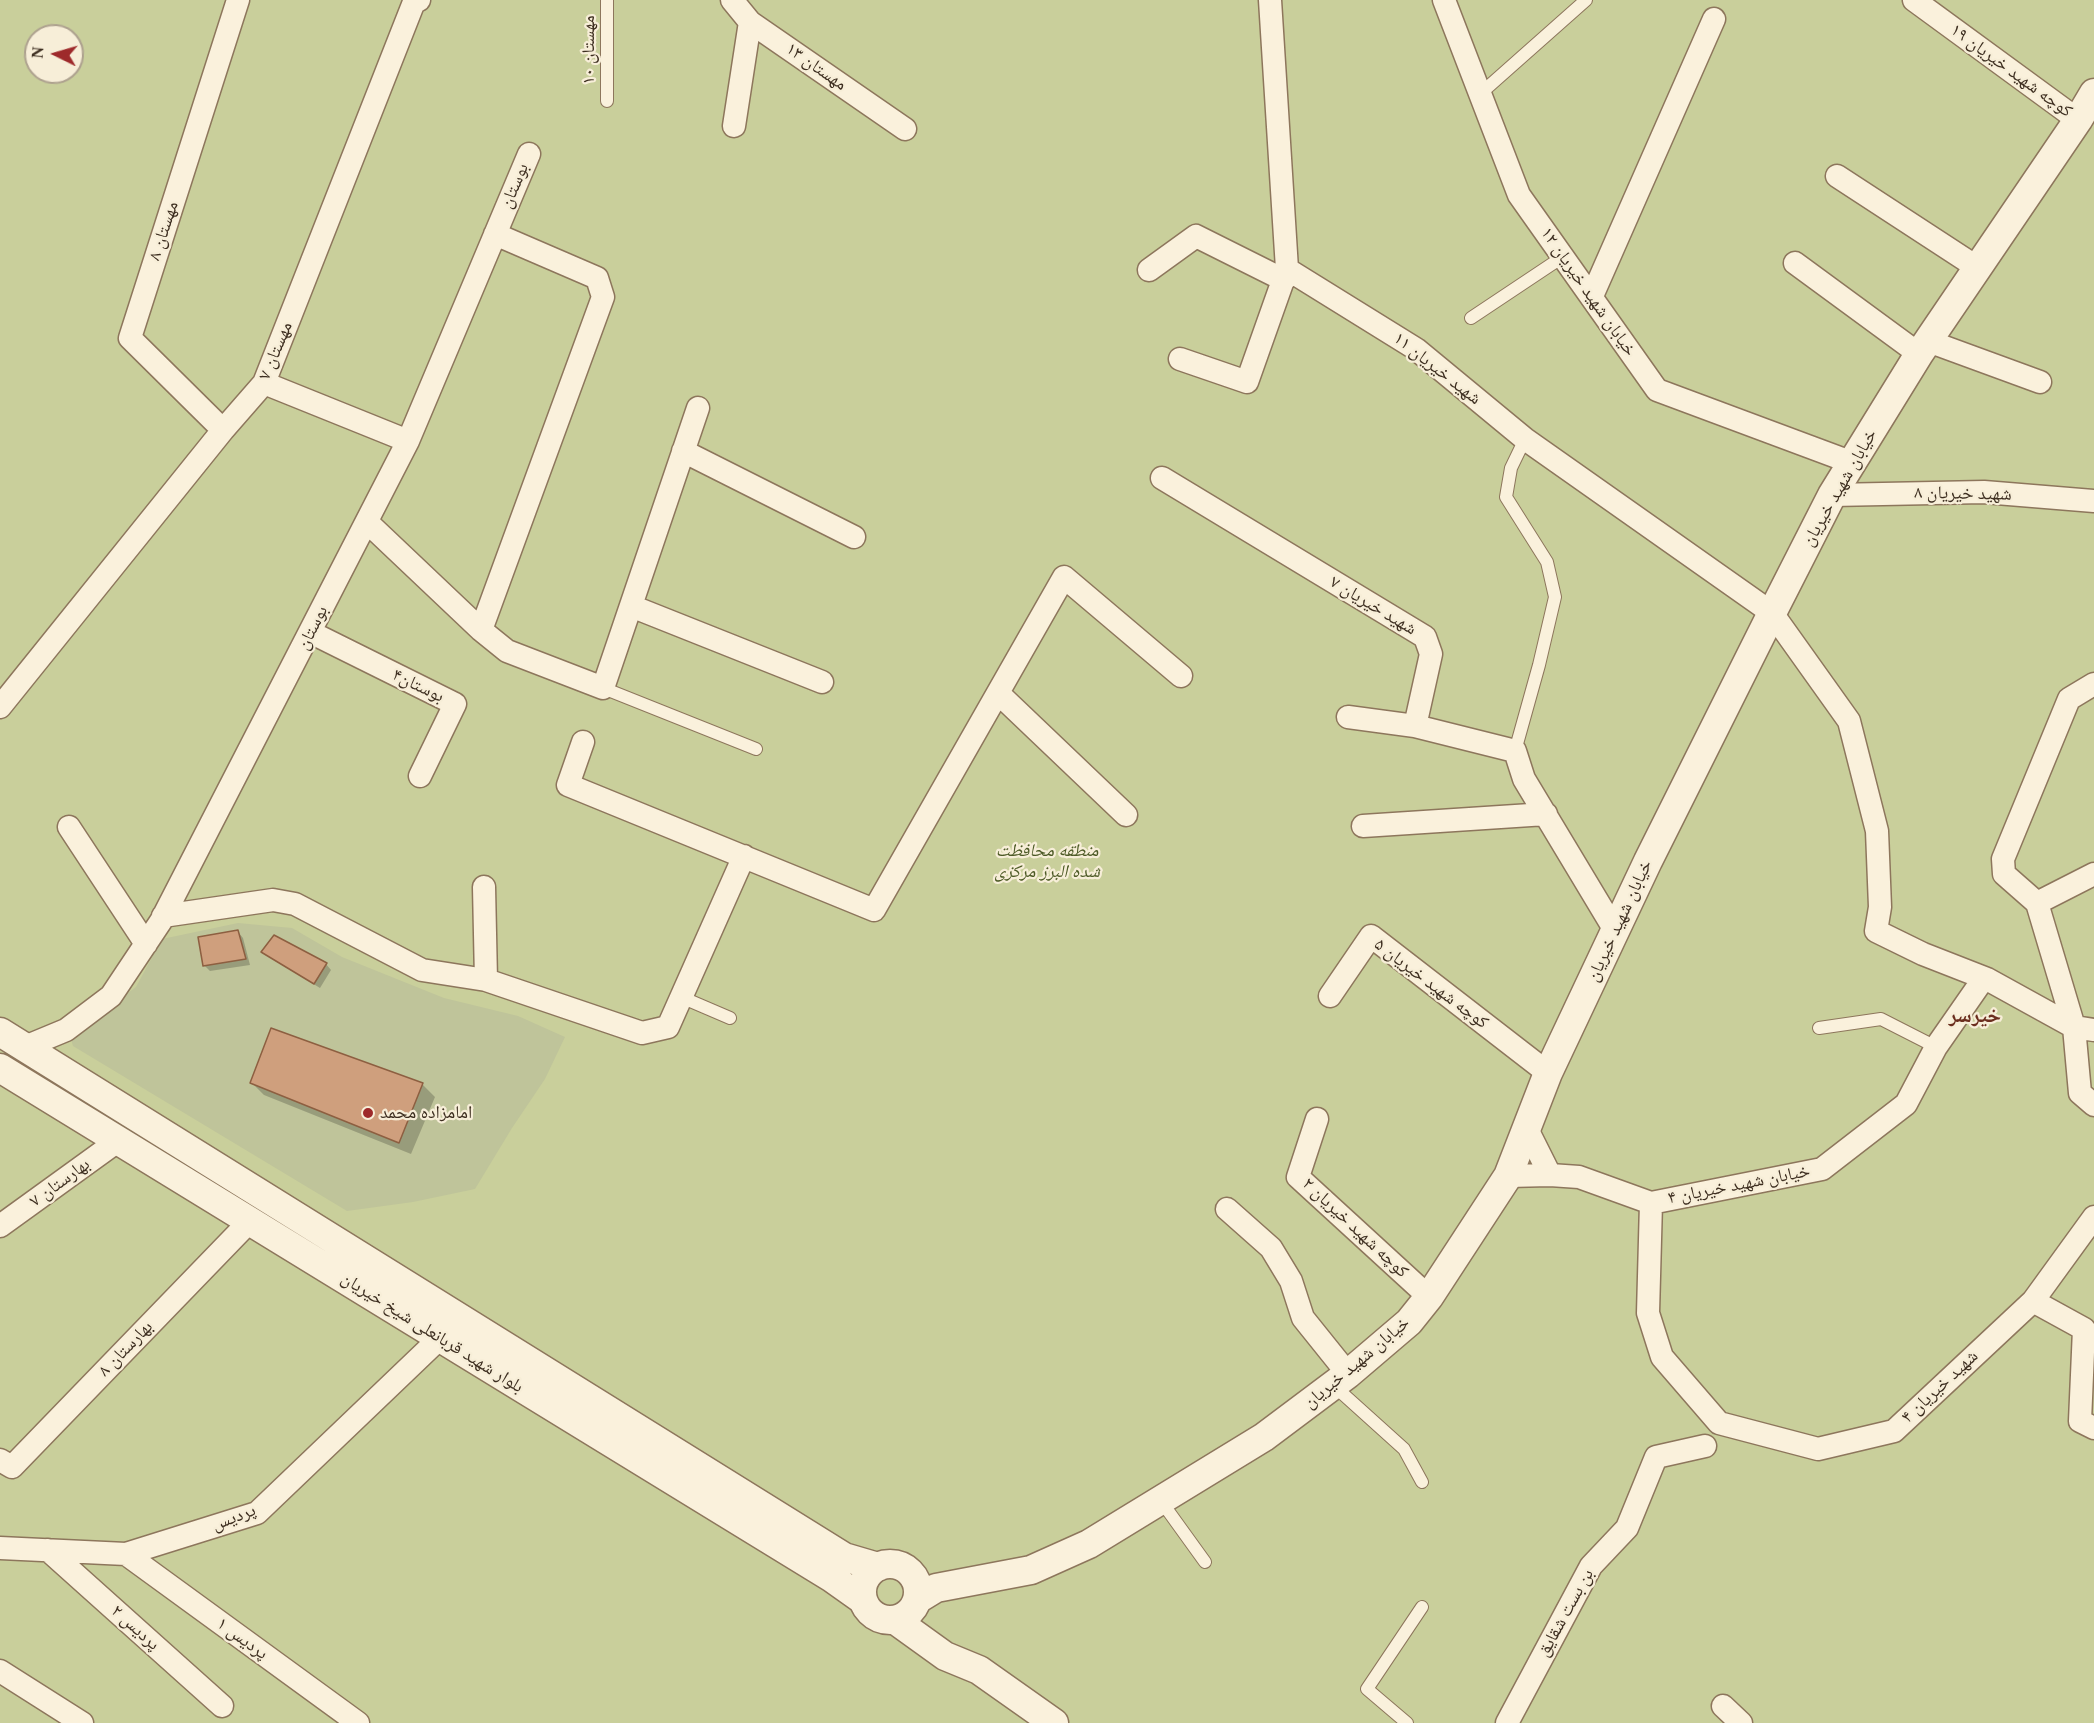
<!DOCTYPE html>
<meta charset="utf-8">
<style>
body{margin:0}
#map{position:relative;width:2094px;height:1723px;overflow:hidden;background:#f0e4c8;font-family:"Times New Roman",serif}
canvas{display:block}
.north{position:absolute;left:24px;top:24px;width:60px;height:60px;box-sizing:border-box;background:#f7eed8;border:2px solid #ada18e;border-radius:50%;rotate:275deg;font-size:16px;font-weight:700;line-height:24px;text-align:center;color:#3d2e20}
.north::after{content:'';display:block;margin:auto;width:21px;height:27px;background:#9e2a2b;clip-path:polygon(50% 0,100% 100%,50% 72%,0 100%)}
</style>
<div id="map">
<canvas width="2094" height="1723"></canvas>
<div class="north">N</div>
</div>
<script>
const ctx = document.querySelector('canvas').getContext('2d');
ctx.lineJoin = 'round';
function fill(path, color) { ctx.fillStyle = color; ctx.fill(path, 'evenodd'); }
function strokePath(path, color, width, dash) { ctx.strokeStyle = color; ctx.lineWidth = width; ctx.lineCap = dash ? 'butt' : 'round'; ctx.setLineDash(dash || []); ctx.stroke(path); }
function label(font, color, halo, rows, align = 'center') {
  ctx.font = font + ' "Times New Roman","Noto Naskh Arabic",serif'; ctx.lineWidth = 4.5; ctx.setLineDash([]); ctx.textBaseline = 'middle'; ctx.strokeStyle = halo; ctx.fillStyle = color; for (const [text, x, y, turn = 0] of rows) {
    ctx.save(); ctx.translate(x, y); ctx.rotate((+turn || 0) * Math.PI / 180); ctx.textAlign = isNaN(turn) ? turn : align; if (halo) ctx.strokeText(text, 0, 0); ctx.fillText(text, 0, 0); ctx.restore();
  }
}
const green = new Path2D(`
 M0,0H2094V1723H0ZM36,36H72V72H36Z`);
const cemetery = new Path2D(`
 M238,923L292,928L342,957L444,998L518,1016L565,1037L545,1079L512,1128L475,1189L413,1202L347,1211L73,1046L70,1036L136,987L162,939Z`);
const shadow = new Path2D(`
 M238,932L243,938L250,965L210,971L204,965Z
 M263,952L326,964L331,970L320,988L269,957Z
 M272,1030L423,1085L435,1097L411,1154L264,1095L252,1083Z`);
const building = new Path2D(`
 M238,930L246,959L203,966L198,937Z
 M274,935L327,963L314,984L261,952Z
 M271,1028L423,1083L399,1143L250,1083Z`);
const service = new Path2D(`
 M1480,94L1586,0
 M607,101V0
 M1471,318L1564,256
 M603,688L756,749
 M1515,751L1539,665L1555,597L1547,562L1506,497L1511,468L1525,439
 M681,997L730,1018
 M1819,1028L1881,1019L1936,1047
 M1333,1385L1404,1449L1422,1482
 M1161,1501L1205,1562
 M1407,1723L1367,1689L1422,1607`);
const minor = new Path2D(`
 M732,0L750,22L905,129
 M1270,0L1287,269L1416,349L1525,439L1772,613L1849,721L1877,831L1880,907L1876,931L1923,954L1987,979L2074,1027L2094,1030
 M1444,0L1519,195L1657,390L1853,463
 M1914,0L2078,120
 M734,126L750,22
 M1837,176L1978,268
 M1795,263L1919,354
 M1149,270L1196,236L1284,280
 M1592,296L1714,19
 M1928,341L2040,382
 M1180,359L1247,382L1287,269
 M264,383L408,441
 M223,430L130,338L238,0
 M683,451L854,537
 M1162,478L1425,637L1431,654L1415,726L1515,751L1524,779L1616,932
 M1832,495L1984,492L2094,501
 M367,522L481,630L507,651L603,688L698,408
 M631,606L822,682
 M481,630L603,297L597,278L495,234
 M310,632L455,704L420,776
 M2094,684L2069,699L2003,859L2004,874L2037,903L2074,1027L2080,1093L2094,1105
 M998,693L1126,815
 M0,707L223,430L264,383L414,2L419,0
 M1348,717L1415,726
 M583,742L568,785L874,910L1064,577L1181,676
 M1363,826L1546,814
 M69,827L146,944
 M484,887L486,980
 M2037,903L2094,874
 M163,916L273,900L295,904L422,970L486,980L642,1033L668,1027L744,856
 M1330,996L1371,936L1548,1073
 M25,1047L66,1030L111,996L161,921L408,441L529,154
 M1317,1119L1298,1177L1429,1297
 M1527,1129L1550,1175
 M1508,1176L1550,1175L1579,1177L1651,1203L1822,1169L1906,1104L1936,1047L1984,978
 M1651,1203L1648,1313L1662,1357L1719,1423L1818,1449L1894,1431L2033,1301L2094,1217
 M1227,1209L1271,1248L1291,1281L1303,1318L1348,1374
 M0,1226L119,1140
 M2033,1301L2084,1329L2080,1421L2094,1428
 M0,1460L12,1467L250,1221
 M0,1548L126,1554L257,1513L440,1338
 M48,1550L222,1706
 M126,1554L358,1723
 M0,1671L82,1723
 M1723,1706L1741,1723
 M1507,1723L1591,1566L1627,1528L1656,1457L1705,1446`);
const tertiary = new Path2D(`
 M0,1032L844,1557L878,1567
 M0,1068L832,1578L863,1600
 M862 1592a28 28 0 1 1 56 0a28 28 0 1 1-56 0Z
 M918,1599L936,1588L1031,1570L1089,1544L1264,1437L1348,1374L1409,1322L1429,1297L1508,1176L1548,1073L1648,861L1772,613L1832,495L1919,354L2078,120L2094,93
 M895,1620L945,1656L979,1670L1054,1723`);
const markers = [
 [368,1113,6,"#9e2a2b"]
];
const streetNames = [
 ["مهستان ۱۰",589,50,-90],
 ["مهستان ۱۳",816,67,35],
 ["کوچه شهید خیریان ۱۹",2011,71,36],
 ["بوستان",515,186,-67],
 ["مهستان ۸",164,231,-72],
 ["خیابان شهید خیریان ۱۲",1588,292,55],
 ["مهستان ۷",276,351,-67],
 ["شهید خیریان ۱۱",1437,369,38],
 ["خیابان شهید خیریان",1840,488,-60],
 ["شهید خیریان ۸",1963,494,1],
 ["شهید خیریان ۷",1373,606,31],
 ["بوستان",313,628,-63],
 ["بوستان۴",418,686,26],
 ["خیابان شهید خیریان",1620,921,-65],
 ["کوچه شهید خیریان ۵",1431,984,37],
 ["بهارستان ۷",60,1183,-36],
 ["خیابان شهید خیریان ۴",1739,1185,-11],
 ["کوچه شهید خیریان ۲",1355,1228,43],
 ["بلوار شهید قربانعلی شیخ خیریان",432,1333,32],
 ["بهارستان ۸",126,1349,-46],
 ["خیابان شهید خیریان",1357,1363,-40],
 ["شهید خیریان ۴",1940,1387,-43],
 ["پردیس",234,1518,-21],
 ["بن بست شقایق",1566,1613,-61],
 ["پردیس ۲",135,1628,42],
 ["پردیس ۱",242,1639,36]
];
const parkNames = [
 ["منطقه محافظت",1047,851],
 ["شده البرز مرکزی",1047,872]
];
const poiNames = [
 ["امامزاده محمد",380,1113]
];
const quarterNames = [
 ["خیرسر",1975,1017]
];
fill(green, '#c9cf9b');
fill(cemetery, '#bfc49a');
fill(shadow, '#0003');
fill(building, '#cf9f7d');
strokePath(building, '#8d5f41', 1.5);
strokePath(service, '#8d765c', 14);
strokePath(minor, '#8d765c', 25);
strokePath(tertiary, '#8d765c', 31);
strokePath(service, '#faf1dc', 12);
strokePath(minor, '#faf1dc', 22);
strokePath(tertiary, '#faf1dc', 28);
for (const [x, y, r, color] of markers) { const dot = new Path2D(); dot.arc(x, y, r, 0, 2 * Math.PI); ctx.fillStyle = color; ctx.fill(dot); strokePath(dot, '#f7eed8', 2); }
label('18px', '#3d2e20', '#f7eed8', streetNames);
label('italic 18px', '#4d5a26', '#f7eed8', parkNames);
label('18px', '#3d2e20', '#f7eed8', poiNames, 'left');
label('bold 21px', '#6b2e1e', '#f7eed8', quarterNames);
</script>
